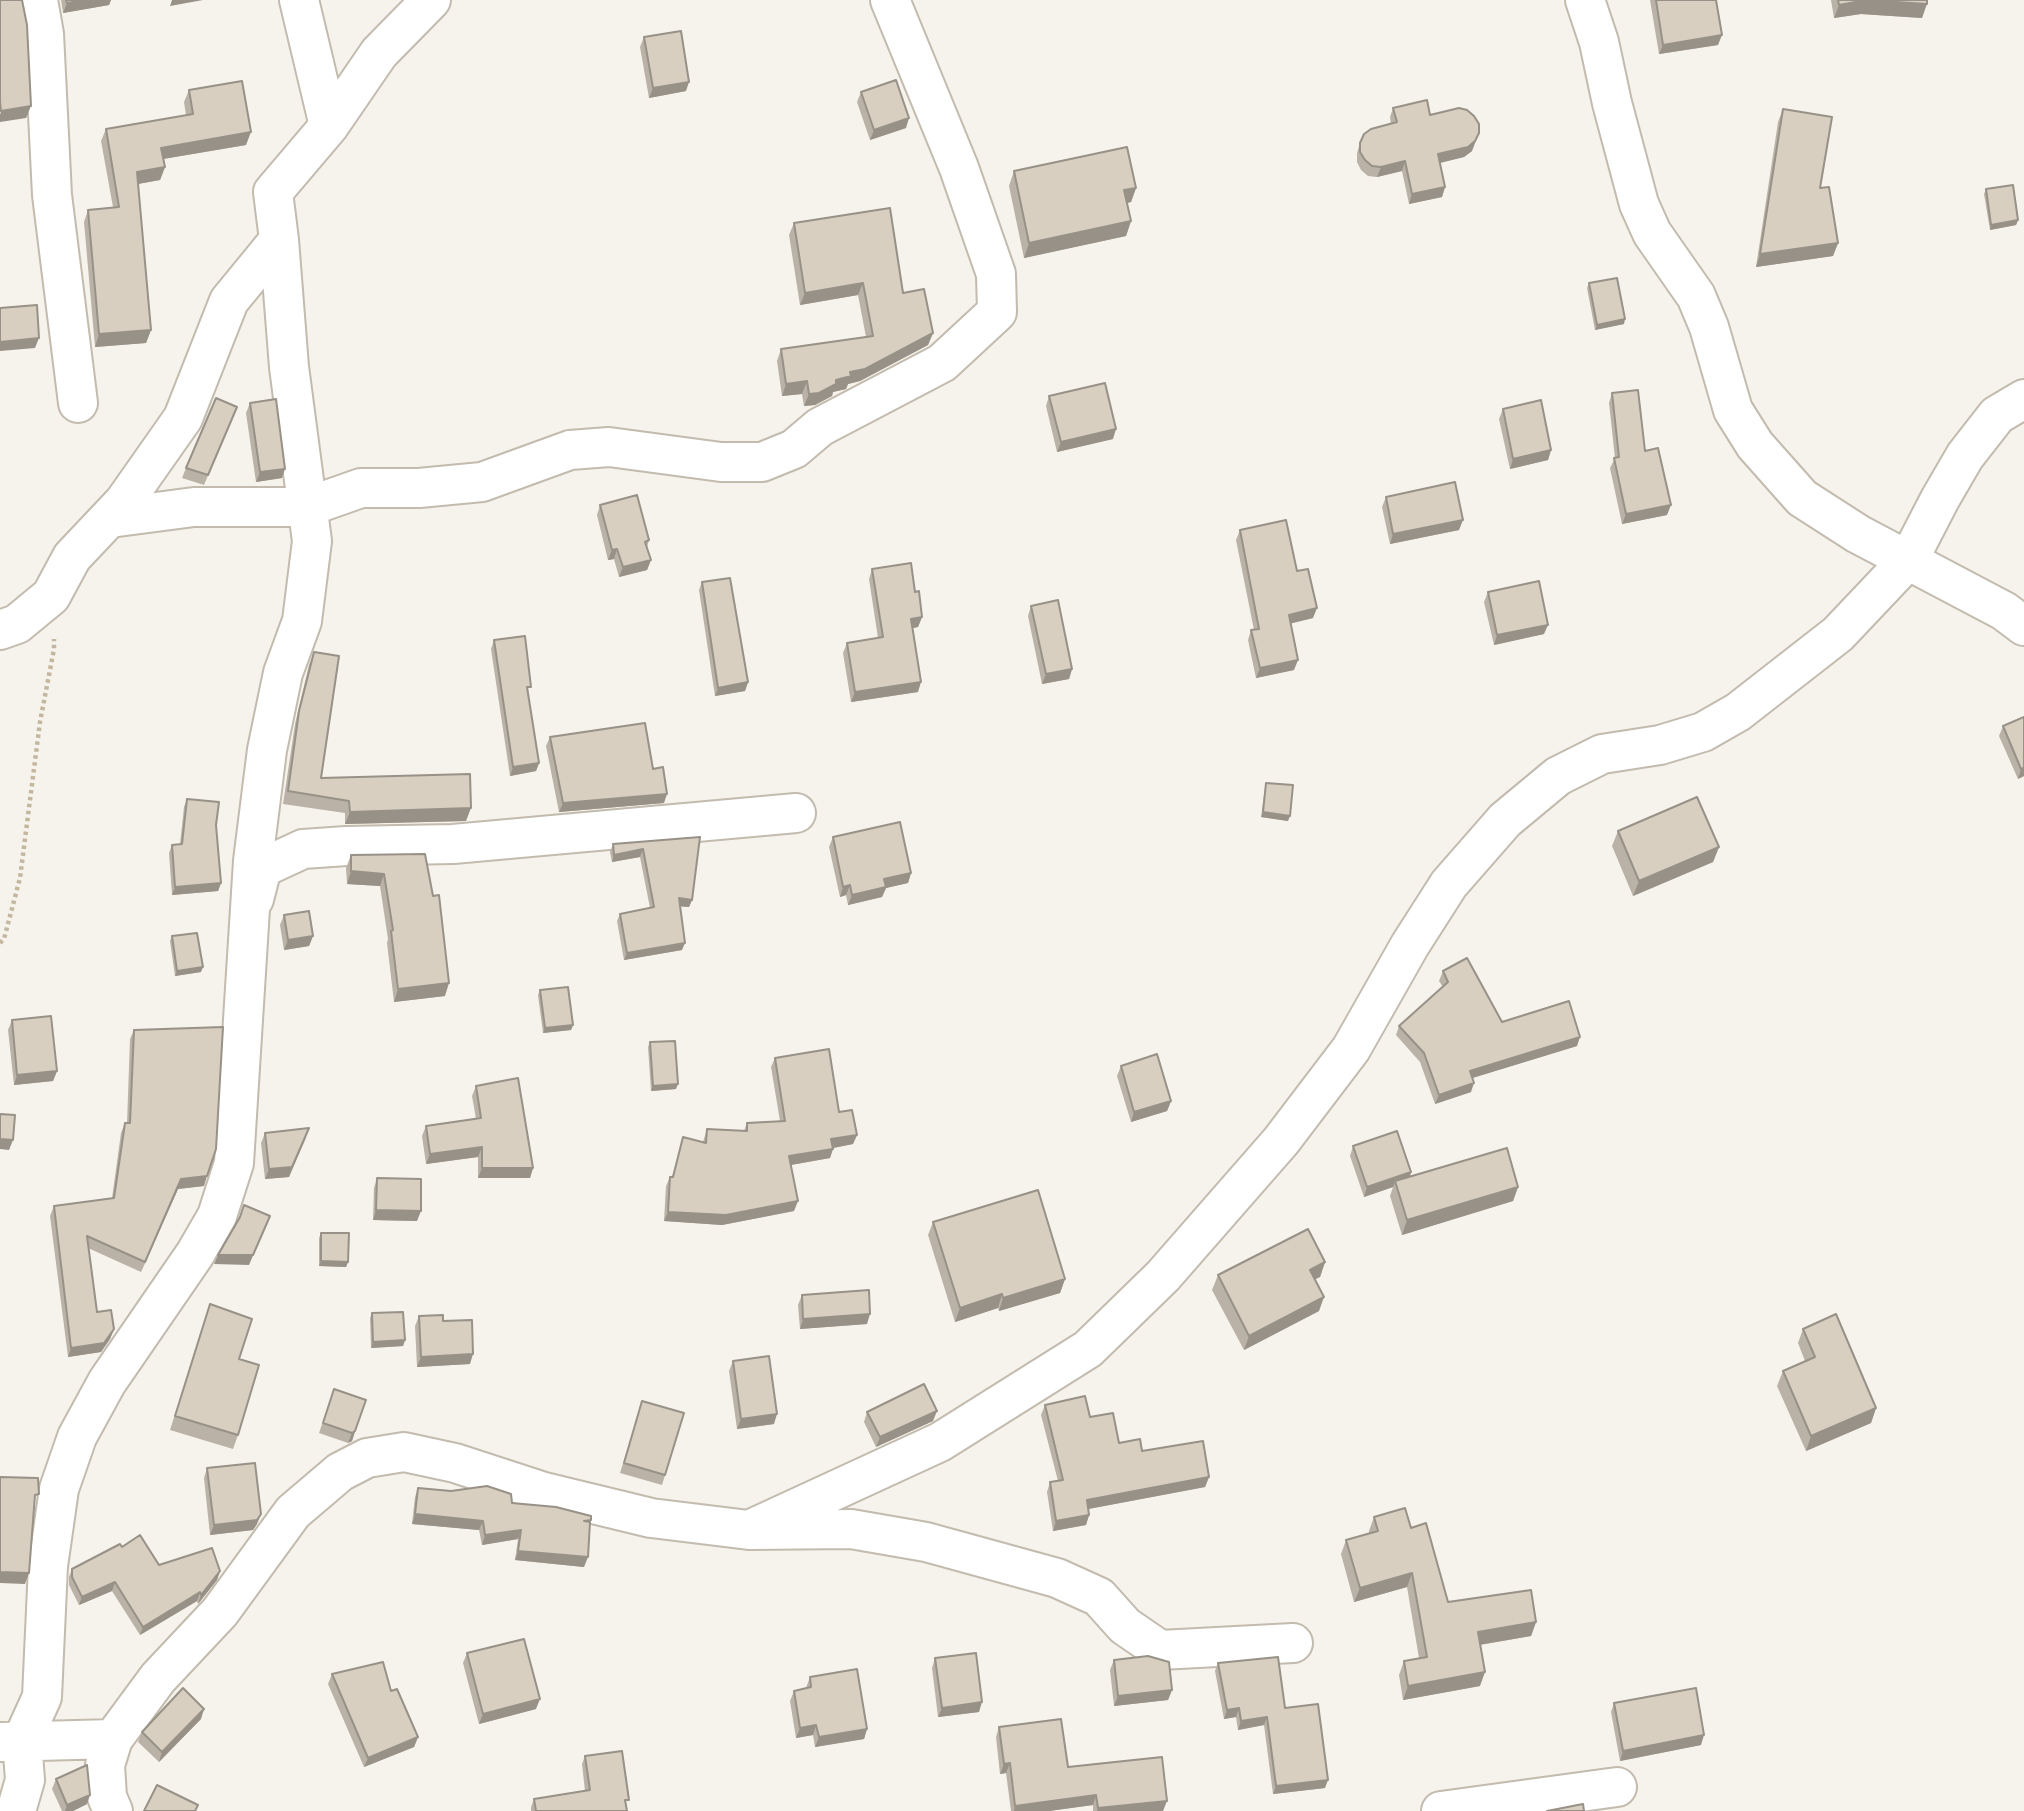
<!DOCTYPE html>
<style>
body{margin:0}
canvas{display:block;background:#f6f3ec}
</style>
<canvas width="2024" height="1811"></canvas>
<script>
const ctx = document.querySelector('canvas').getContext('2d');
ctx.lineJoin = 'round';
function strokePath(path, color, width, dash) { ctx.strokeStyle = color; ctx.lineWidth = width; ctx.lineCap = dash ? 'butt' : 'round'; ctx.setLineDash(dash || []); ctx.stroke(path); }
function fill(path, color) { ctx.fillStyle = color; ctx.fill(path, 'evenodd'); }
const path = new Path2D(`
 M0,943L4,939L20,878L40,722L54,649V639`);
const minor = new Path2D(`
 M38,0L44,34L52,195L78,403
 M299,0L329,126
 M1585,0L1599,42L1612,103L1639,204L1652,233L1696,296L1709,327L1733,410L1755,445L1802,498L1858,534L2004,611L2024,626
 M110,518L194,507H307L361,488H419L482,482L570,450L609,447L721,462H762L794,449L820,427L942,363L997,312L996,274L959,168L890,0
 M0,630L17,624L51,596L72,557L124,502L183,418L229,301L279,240
 M254,899L262,868L303,849L346,846L453,844L796,813
 M749,1530L940,1442L1088,1349L1163,1276L1281,1141L1351,1049L1410,945L1449,884L1505,820L1558,776L1602,754L1660,745L1703,732L1738,712L1838,634L1909,559L1940,499L1965,456L1997,415L2024,399
 M0,1742L113,1739
 M16,1811L25,1780L22,1741L42,1697L48,1566L59,1489L77,1437L107,1382L195,1254L217,1216L234,1163L253,861L267,750L283,673L302,621L312,541L289,367L279,240L273,192L329,126L379,53L431,0
 M113,1811L107,1797L105,1765L113,1739L158,1678L220,1612L293,1512L340,1472L367,1458L404,1452L455,1463L544,1492L651,1518L749,1530L851,1529L926,1542L1057,1578L1099,1597L1125,1626L1160,1650L1293,1643
 M1441,1811L1617,1787`);
const wall = new Path2D(`
 M61,0H111L109,5L63,13Z
 M1650,0H1716L1718,45L1659,54Z
 M1831,0H1927L1922,18L1861,14L1834,18Z
 M644,37L686,91L649,98L640,47Z
 M189,90L246,145L163,159L165,167L160,180L138,184L151,330L146,343L95,347L84,222L88,210L113,207L101,141L106,129L186,115L184,102Z
 M861,92L906,128L870,140L857,102Z
 M1393,108L1430,115L1472,151L1464,157L1440,163L1445,187L1442,197L1409,204L1402,171L1377,177L1368,176L1361,170L1357,162V153L1360,143L1391,124L1390,117Z
 M1783,109L1838,243L1833,256L1756,267L1778,122Z
 M1014,171L1136,188L1131,202L1127,203L1131,221L1126,236L1024,258L1009,186Z
 M1986,189L2018,220L2016,225L1990,230L1984,194Z
 M794,223L903,293L933,333L928,345L860,381L848,384L846,389L833,392L832,396L815,405L804,406L802,394L782,396L777,361L781,349L866,337L858,295L800,305L789,235Z
 M1589,283L1624,324L1595,330L1587,288Z
 M1612,393L1645,451L1667,515L1622,524L1610,468L1615,458L1609,403Z
 M1049,396L1113,439L1057,452L1046,406Z
 M250,403L282,478L256,482L246,413Z
 M237,407L204,485L182,478L186,468Z
 M1503,409L1551,450L1548,460L1510,469L1499,419Z
 M1386,497L1459,530L1390,544L1382,507Z
 M600,505L649,540L647,547L651,560L647,570L619,577L614,559L608,560L597,515Z
 M1240,530L1297,571L1313,618L1290,623L1294,670L1256,678L1248,640L1251,630H1254L1236,540Z
 M872,569L915,592L922,617L918,627L913,628L918,692L851,702L843,653L847,643L878,638L869,579Z
 M702,582L748,682L745,691L715,696L699,590Z
 M1488,592L1544,634L1494,645L1484,602Z
 M1031,606L1072,669L1069,679L1042,684L1028,616Z
 M494,640L528,695L539,763L536,771L510,776L491,649Z
 M314,652L321,778L466,821L345,824V813L283,804L295,724L309,665Z
 M2003,726L2024,776L2018,779L1999,736Z
 M550,737L653,769L664,803L559,812L546,746Z
 M1266,783L1288,821L1261,817L1265,788Z
 M187,799L216,825L221,883L218,891L172,895L169,853L172,845L180,844L184,807Z
 M1618,831L1719,847L1713,862L1633,896L1612,846Z
 M700,837L692,900L689,907L680,906L682,950L624,960L617,921L620,914L650,908L640,857L612,862L610,852L613,844Z
 M833,837L911,873L908,883L886,888L882,897L848,905L846,895L840,897L829,847Z
 M425,854L445,996L394,1002L387,943L388,939L380,886L347,884L346,868L351,855Z
 M284,915L313,936L309,946L284,950L280,925Z
 M172,936L201,972L175,976L170,941Z
 M1443,971L1502,1022L1577,1046L1472,1078L1471,1092L1435,1104L1420,1062L1396,1035L1399,1026L1443,987L1439,981Z
 M540,990L573,1025L571,1030L543,1033L538,995Z
 M12,1020L57,1071L53,1081L14,1085L8,1030Z
 M134,1030L204,1186L178,1189L141,1272L88,1248L97,1312L114,1329L110,1339L101,1352L68,1357L50,1216L54,1206L112,1198L121,1133L125,1123H127L130,1039Z
 M650,1042L676,1089L651,1091L648,1047Z
 M775,1058L839,1112L857,1135L853,1144L833,1148L830,1158L791,1165L794,1211L722,1225L664,1221L666,1186L670,1177H672L683,1137L703,1142L707,1129L744,1131L747,1123L780,1121L771,1067Z
 M1121,1066L1171,1101L1167,1111L1131,1122L1117,1076Z
 M476,1086L533,1168L530,1178H478V1157L426,1164L422,1136L426,1126L476,1119L472,1096Z
 M265,1133L306,1138L289,1177L265,1179L261,1143Z
 M1353,1146L1411,1172L1410,1177L1518,1187L1513,1201L1402,1235L1390,1196L1393,1187L1364,1197L1350,1156Z
 M377,1178L417,1221L373,1220L374,1188Z
 M933,1222L1065,1279L1060,1293L999,1311L998,1308L955,1322L928,1235Z
 M321,1233L348,1262L346,1267L319,1266V1238Z
 M1325,1262L1320,1277L1315,1279L1319,1311L1244,1350L1212,1290L1218,1275Z
 M802,1295L867,1324L800,1329L798,1305Z
 M210,1304L239,1359L238,1435L233,1449L170,1430Z
 M372,1313L405,1340L403,1346L371,1348L370,1318Z
 M419,1316L443,1321L470,1364L417,1367L415,1326Z
 M1803,1329L1876,1408L1871,1423L1806,1451L1777,1386L1783,1371L1805,1361L1798,1343Z
 M733,1361L774,1424L737,1429L729,1371Z
 M334,1389L366,1400L352,1441L348,1443L319,1433Z
 M642,1401L665,1475L662,1485L620,1473Z
 M1045,1405L1090,1417L1119,1443L1209,1477L1205,1487L1088,1509L1089,1515L1086,1525L1053,1531L1047,1492L1050,1482L1058,1481L1041,1415Z
 M867,1412L933,1421L876,1447L864,1422Z
 M207,1468L257,1524L253,1530L210,1535L204,1478Z
 M418,1488L512,1503L591,1520L584,1567L515,1560L518,1539L482,1545L479,1530L412,1524L415,1497Z
 M1374,1517L1411,1528L1448,1602L1536,1622L1531,1636L1480,1645V1686L1403,1700L1399,1675L1404,1661L1419,1658L1407,1587L1354,1602L1341,1554L1346,1540L1369,1534V1531Z
 M122,1547L159,1565L220,1571L217,1580L198,1604L197,1601L140,1635L112,1591L79,1605L69,1585V1577L72,1569Z
 M467,1653L536,1709L479,1724L463,1663Z
 M935,1658L979,1712L938,1717L932,1668Z
 M1114,1660L1172,1690L1168,1700L1114,1706L1110,1670Z
 M1218,1663L1285,1708L1325,1788L1273,1794L1264,1725L1238,1730L1236,1717L1224,1719L1215,1671Z
 M332,1674L391,1691L418,1737L414,1747L364,1767L328,1684Z
 M810,1677L867,1729L864,1739L815,1747L813,1735L796,1738L790,1701L794,1691L806,1688Z
 M1614,1703L1701,1745L1620,1761L1611,1712Z
 M201,1719L159,1762L138,1742L142,1732Z
 M999,1727L1068,1767L1163,1811H1093V1805L1049,1811H1011L1006,1773L1000,1774L996,1737Z
 M585,1756L626,1806L627,1811H531V1807L534,1799L585,1791L582,1764Z
 M56,1779L87,1804L73,1811H62L52,1789Z`);
const shadedWall = new Path2D(`
 M85,0H111L109,5L63,13L67,3Z
 M172,0H203L170,6Z
 M1866,0L1927,4L1922,18L1861,14L1834,18L1839,5Z
 M1722,35L1718,45L1659,54L1663,45Z
 M689,82L686,91L649,98L653,88Z
 M31,106L26,118L0,122V115L1,111Z
 M909,118L906,128L870,140L874,130Z
 M251,132L246,145L157,160L161,148Z
 M1479,133L1472,151L1464,157L1435,164L1438,154Z
 M1405,161L1402,171L1377,177L1381,167Z
 M165,167L160,180L132,185L137,172Z
 M1445,187L1442,197L1409,204L1412,194Z
 M1136,188L1131,202L1119,205L1124,190Z
 M2018,220L2016,225L1990,230L1991,225Z
 M1131,221L1126,236L1024,258L1029,243Z
 M1838,243L1833,256L1756,267L1760,254Z
 M863,283L858,295L800,305L805,293Z
 M1625,319L1624,324L1595,330L1597,325Z
 M151,330L146,343L95,347L99,334Z
 M933,333L928,345L860,381L848,384L846,389L833,392L832,396L815,405L804,406L809,394L850,372Z
 M39,338L35,348L0,351V342Z
 M807,381L802,394L782,396L786,384Z
 M1116,429L1113,439L1057,452L1061,442Z
 M1551,450L1548,460L1510,469L1513,459Z
 M285,469L282,478L256,482L260,472Z
 M1671,505L1667,515L1622,524L1626,514Z
 M1463,520L1459,530L1390,544L1393,534Z
 M617,549L614,559L608,560L612,550Z
 M651,560L647,570L619,577L623,567Z
 M1317,608L1313,618L1285,625L1289,615Z
 M922,617L918,627L908,629L911,619Z
 M1548,625L1544,634L1494,645L1497,635Z
 M1298,660L1294,670L1256,678L1260,668Z
 M1072,669L1069,679L1042,684L1046,674Z
 M748,682L745,691L715,696L718,688Z
 M921,682L918,692L851,702L855,692Z
 M539,763L536,771L510,776L513,767Z
 M2024,768V776L2018,779L2021,769Z
 M667,794L664,803L559,812L563,803Z
 M471,808L466,821L345,824L350,812Z
 M1263,812L1290,816L1288,821L1261,817Z
 M1719,847L1713,862L1633,896L1639,881Z
 M643,849L640,857L612,862L614,855Z
 M351,871L384,874L380,886L347,884Z
 M911,873L908,883L886,888L882,897L848,905L852,895L884,879Z
 M221,883L218,891L172,895L175,887Z
 M850,885L846,895L840,897L843,887Z
 M679,898L692,900L689,907L676,906Z
 M313,936L309,946L284,950L288,940Z
 M685,943L682,950L624,960L627,953Z
 M203,967L201,972L175,976L177,971Z
 M449,983L445,996L394,1002L398,989Z
 M573,1025L571,1030L543,1033L545,1028Z
 M1580,1037L1577,1046L1466,1080L1470,1071Z
 M57,1071L53,1081L14,1085L17,1075Z
 M1474,1083L1471,1092L1435,1104L1439,1095Z
 M678,1084L676,1089L651,1091L653,1086Z
 M1171,1101L1167,1111L1131,1122L1134,1112Z
 M309,1128L289,1177L265,1179L269,1169Z
 M857,1135L853,1144L828,1149L831,1139Z
 M0,1139L13,1140L9,1150L0,1149Z
 M482,1147L478,1157L426,1164L430,1154Z
 M833,1149L830,1158L785,1166L789,1156Z
 M482,1168H533L530,1178H478Z
 M1411,1172L1408,1182L1395,1181L1393,1187L1364,1197L1367,1187Z
 M207,1176L204,1186L178,1189L141,1272L181,1179Z
 M1518,1187L1513,1201L1402,1235L1407,1220Z
 M798,1201L794,1211L722,1225L664,1221L668,1212Z
 M376,1210L421,1211L417,1221L373,1220Z
 M270,1216L249,1265L214,1264L218,1255Z
 M321,1261L348,1262L346,1267L319,1266Z
 M1325,1262L1320,1277L1305,1284L1310,1270Z
 M1065,1279L1060,1293L999,1311L1003,1298Z
 M1002,1294L998,1308L955,1322L960,1308Z
 M1324,1297L1319,1311L1244,1350L1249,1336Z
 M870,1314L867,1324L800,1329L803,1319Z
 M114,1329L110,1339L101,1352L68,1357L71,1348Z
 M405,1340L403,1346L371,1348L373,1342Z
 M473,1354L470,1364L417,1367L421,1357Z
 M1876,1408L1871,1423L1806,1451L1811,1436Z
 M937,1411L933,1421L876,1447L880,1437Z
 M777,1414L774,1424L737,1429L741,1419Z
 M355,1431L352,1441L348,1443L352,1433Z
 M1209,1477L1205,1487L1083,1510L1087,1500Z
 M261,1514L257,1524L253,1530L210,1535L214,1525Z
 M415,1514L483,1521L479,1530L412,1524Z
 M1089,1515L1086,1525L1053,1531L1056,1521Z
 M521,1530L518,1539L482,1545L485,1535Z
 M518,1551L588,1557L584,1567L515,1560Z
 M220,1571L217,1580L198,1604L201,1595Z
 M0,1572L29,1573L25,1584L0,1583Z
 M1412,1573L1407,1587L1354,1602L1360,1588Z
 M115,1582L112,1591L79,1605L82,1597Z
 M200,1592L197,1601L140,1635L143,1627Z
 M1536,1622L1531,1636L1472,1646L1478,1632Z
 M1485,1672L1480,1686L1403,1700L1408,1686Z
 M1172,1690L1168,1700L1114,1706L1118,1696Z
 M540,1699L536,1709L479,1724L483,1714Z
 M982,1702L979,1712L938,1717L942,1708Z
 M1239,1708L1236,1717L1224,1719L1227,1710Z
 M204,1709L201,1719L159,1762L162,1752Z
 M1267,1717L1264,1725L1238,1730L1241,1721Z
 M816,1725L813,1735L796,1738L800,1728Z
 M867,1729L864,1739L815,1747L819,1737Z
 M1704,1735L1701,1745L1620,1761L1623,1751Z
 M418,1737L414,1747L364,1767L368,1758Z
 M1010,1763L1006,1773L1000,1774L1004,1764Z
 M1328,1780L1325,1788L1273,1794L1276,1786Z
 M90,1795L87,1804L73,1811H65L67,1805Z
 M1096,1795L1093,1805L1049,1811H1014L1015,1806Z
 M1167,1801L1163,1811H1097L1098,1808Z`);
const building = new Path2D(`
 M0,0H22L27,25L31,106L1,111L0,102Z
 M66,0H85L67,3Z
 M1656,0H1716L1722,35L1663,45Z
 M1838,0H1927V4L1866,0L1839,5Z
 M681,31L689,82L653,88L644,37Z
 M896,80L909,118L874,130L861,92Z
 M242,81L251,132L161,148L165,167L137,172L151,330L99,334L88,210L119,207L106,129L193,114L189,90Z
 M1427,100L1430,115L1459,108L1467,110L1474,116L1479,124V133L1475,141L1468,147L1438,154L1445,187L1412,194L1405,161L1381,167L1372,166L1365,160L1360,152V143L1364,134L1371,129L1397,122L1393,108Z
 M1783,109L1832,117L1820,188L1829,187L1838,243L1760,254Z
 M1127,147L1136,188L1124,190L1131,221L1029,243L1014,171Z
 M2013,185L2018,220L1991,225L1986,189Z
 M890,208L903,293L924,289L933,333L865,369L850,372L851,376L836,380V384L819,393L809,394L807,381L786,384L781,349L873,336L863,283L805,293L794,223Z
 M1617,278L1625,319L1597,325L1589,283Z
 M37,305L39,338L0,342V308Z
 M1105,383L1116,429L1061,442L1049,396Z
 M1638,390L1645,451L1658,448L1671,505L1626,514L1614,458L1619,457L1612,393Z
 M216,398L237,407L208,475L186,468Z
 M276,399L285,469L260,472L250,403Z
 M1541,400L1551,450L1513,459L1503,409Z
 M1455,482L1463,520L1393,534L1386,497Z
 M637,495L649,540L645,542L651,560L623,567L617,549L612,550L600,505Z
 M1286,520L1297,571L1308,569L1317,608L1289,615L1298,660L1260,668L1251,630L1259,629L1240,530Z
 M911,563L915,592L919,591L922,617L911,619L921,682L855,692L847,643L883,637L872,569Z
 M730,578L748,682L718,688L702,582Z
 M1539,581L1548,625L1497,635L1488,592Z
 M1058,600L1072,669L1046,674L1031,606Z
 M525,636L531,687H527L539,763L513,767L494,640Z
 M314,652L339,656L321,778L470,774L471,808L350,812L349,801L288,791L299,711Z
 M2024,717V768L2021,769L2003,726Z
 M645,723L653,769L663,767L667,794L563,803L550,737Z
 M1266,783L1293,785L1290,816L1263,812Z
 M1697,797L1719,847L1639,881L1618,831Z
 M187,799L219,802L216,825L221,883L175,887L172,845L182,844Z
 M900,822L911,873L884,879L886,887L852,895L850,885L843,887L833,837Z
 M700,837L692,900L679,898L685,943L627,953L620,914L654,907L643,849L614,855L613,844Z
 M425,854L433,896L439,895L449,983L398,989L391,931L393,930L384,874L351,871V855Z
 M309,911L313,936L288,940L284,915Z
 M197,933L203,967L177,971L172,936Z
 M1467,958L1502,1022L1569,1001L1580,1037L1470,1071L1474,1083L1439,1095L1424,1053L1399,1026L1448,982L1443,971Z
 M568,987L573,1025L545,1028L540,990Z
 M51,1016L57,1071L17,1075L12,1020Z
 M223,1027L216,1149L207,1176L181,1179L145,1262L87,1236L97,1312L111,1310L114,1329L104,1343L71,1348L54,1206L114,1198L125,1123H130L134,1030Z
 M675,1041L678,1084L653,1086L650,1042Z
 M829,1049L839,1112L852,1110L857,1135L831,1139L833,1149L789,1156L798,1201L726,1215L668,1212L670,1177H673L683,1137L706,1143L707,1129L747,1131V1123L785,1121L775,1058Z
 M1157,1054L1171,1101L1134,1112L1121,1066Z
 M518,1078L533,1168H482V1147L430,1154L426,1126L481,1118L476,1086Z
 M0,1114L15,1115L13,1140L0,1139Z
 M309,1128L292,1167L269,1169L265,1133Z
 M1397,1131L1411,1172L1367,1187L1353,1146Z
 M1507,1148L1518,1187L1407,1220L1395,1181Z
 M377,1178L421,1179V1211L376,1210Z
 M1038,1190L1065,1279L1003,1298L1002,1294L960,1308L933,1222Z
 M244,1205L270,1216L253,1255H218L240,1217Z
 M1308,1229L1325,1262L1310,1270L1324,1297L1249,1336L1218,1275Z
 M321,1233H349L348,1262L321,1261Z
 M869,1290L870,1314L803,1319L802,1295Z
 M210,1304L252,1319L239,1359L259,1365L238,1435L175,1416Z
 M403,1312L405,1340L373,1342L372,1313Z
 M1836,1314L1876,1408L1811,1436L1783,1371L1815,1357L1803,1329Z
 M443,1315V1321L472,1320L473,1354L421,1357L419,1316Z
 M769,1356L777,1414L741,1419L733,1361Z
 M924,1384L937,1411L880,1437L867,1412Z
 M334,1389L366,1400L355,1431L352,1433L323,1423Z
 M1085,1396L1090,1417L1113,1413L1119,1443L1140,1439L1142,1451L1203,1441L1209,1477L1087,1500L1089,1515L1056,1521L1050,1482L1063,1480L1045,1405Z
 M642,1401L684,1413L665,1475L624,1463Z
 M255,1463L261,1514L257,1520L214,1525L207,1468Z
 M0,1477L38,1478L39,1494L35,1495L29,1573L0,1572Z
 M487,1486L511,1494L512,1503L556,1507L591,1516V1520L584,1521L590,1522L588,1557L518,1551L521,1530L485,1535L483,1521L415,1514L418,1488L451,1491Z
 M1405,1508L1411,1528L1426,1523L1448,1602L1531,1590L1536,1622L1478,1632L1485,1672L1408,1686L1404,1661L1427,1657L1412,1573L1360,1588L1346,1540L1378,1531L1374,1517Z
 M140,1535L159,1565L212,1548L220,1571L201,1595L200,1592L143,1627L115,1582L82,1597L72,1577V1569L120,1544L122,1547Z
 M524,1639L540,1699L483,1714L467,1653Z
 M976,1653L982,1702L942,1708L935,1658Z
 M1148,1656L1169,1662L1172,1690L1118,1696L1114,1660Z
 M1278,1657L1285,1708L1318,1704L1328,1780L1276,1786L1267,1717L1241,1721L1239,1708L1227,1710L1218,1663Z
 M383,1662L391,1691L397,1689L418,1737L368,1758L332,1674Z
 M857,1669L867,1729L819,1737L816,1725L800,1728L794,1691L811,1687L810,1677Z
 M183,1688L204,1709L162,1752L142,1732Z
 M1696,1688L1704,1735L1623,1751L1614,1703Z
 M1061,1719L1068,1767L1162,1757L1167,1801L1098,1808L1096,1795L1015,1806L1010,1763L1004,1764L999,1727Z
 M622,1751L629,1800H625L627,1811H536L534,1799L590,1790L585,1756Z
 M87,1765L90,1795L67,1805L56,1779Z
 M157,1785L198,1805L195,1811H144Z
 M1583,1804L1584,1811H1547Z`);
strokePath(minor, '#c2bbae', 42);
strokePath(path, '#c4b79f', 4.5, [3.5, 3.5]);
strokePath(minor, '#fff', 38);
fill(wall, '#bab2a6');
fill(shadedWall, '#979187');
fill(building, '#d8cfc1');
strokePath(building, '#979187', 2);
</script>
